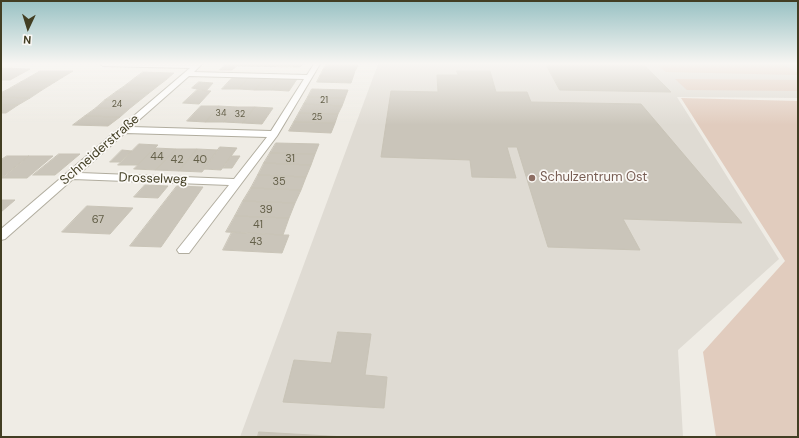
<!DOCTYPE html>
<meta charset="utf-8">
<style>
body{margin:0}
#map{position:relative;width:799px;height:438px;overflow:hidden;background:#efece5;font-family:"DM Sans",sans-serif}
canvas{display:block}
.frame{position:absolute;inset:0;border:2px solid #423e23;pointer-events:none}
.north{position:absolute;left:8px;top:8px;width:40px;height:40px;-webkit-text-stroke:3px #fbf9f6;paint-order:stroke;rotate:184deg;font-size:11px;font-weight:700;line-height:16px;text-align:center;color:#423e23}
.north::after{content:'';display:block;margin:auto;width:14px;height:18px;background:#423e23;clip-path:polygon(50% 0,100% 100%,50% 72%,0 100%)}
</style>
<div id="map">
<canvas width="799" height="438"></canvas>
<div class="frame"></div>
<div class="north">N</div>
</div>
<script>
const ctx = document.querySelector('canvas').getContext('2d');
ctx.lineJoin = 'round';
function fill(path, color) { ctx.fillStyle = color; ctx.fill(path, 'evenodd'); }
function strokePath(path, color, width, dash) { ctx.strokeStyle = color; ctx.lineWidth = width; ctx.lineCap = dash ? 'butt' : 'round'; ctx.setLineDash(dash || []); ctx.stroke(path); }
function label(font, color, halo, rows, align = 'center') {
  ctx.font = font + ' "DM Sans",sans-serif'; ctx.lineWidth = 3.5; ctx.setLineDash([]); ctx.textBaseline = 'middle'; ctx.strokeStyle = halo; ctx.fillStyle = color; for (const [text, x, y, turn = 0] of rows) {
    ctx.save(); ctx.translate(x, y); ctx.rotate((+turn || 0) * Math.PI / 180); ctx.textAlign = isNaN(turn) ? turn : align; if (halo) ctx.strokeText(text, 0, 0); ctx.fillText(text, 0, 0); ctx.restore();
  }
}
const built = new Path2D(`
 M378,64H798V98L677,97L779,259L678,350L683,437H240Z`);
const green = new Path2D(`
 M656,64H783L798,73V75L666,72Z
 M675,79L798,80V91L687,90Z
 M681,98L798,101V437H716L703,352L785,261Z`);
const building = new Path2D(`
 M226,64H239L232,70H220Z
 M239,64H303L300,67L237,66Z
 M326,64H358V66L326,65Z
 M546,64H643L671,92L560,90Z
 M326,65L358,66L355,71L323,70Z
 M1,68L30,69L10,80H1Z
 M323,70L355,71L353,77L320,76Z
 M40,71H73L63,77H30Z
 M457,71H490L496,92H527L531,102L641,104L742,223L623,219L640,250L548,247L517,147H507L516,178L472,177L470,160L381,157L391,91L438,92L437,75H458Z
 M143,72L174,73L167,79L135,78Z
 M320,76L353,77L351,83L317,82Z
 M30,77H63L55,82H21Z
 M233,77H249L239,89H222Z
 M249,77L265,78L255,90L239,89Z
 M135,78L167,79L158,86L126,85Z
 M265,78H281L272,90H255Z
 M281,78L297,79L289,91L272,90Z
 M21,82H55L42,90H7Z
 M199,82L213,83L206,91L192,88Z
 M126,85L158,86L149,93L116,92Z
 M312,89L348,90L345,98L308,97Z
 M7,90H42L30,98L1,97V93Z
 M197,90L211,91L199,104L183,103Z
 M116,92L149,93L139,101L105,100Z
 M1,97L30,98L18,105H1Z
 M308,97L345,98L342,106L304,104Z
 M105,100L139,101L129,109L96,108Z
 M304,104L342,106L338,114L299,113Z
 M1,105H18L6,113H1Z
 M201,106H219L206,122L187,121Z
 M219,106L237,107L224,122H206Z
 M237,107H255L243,123L224,122Z
 M255,107L273,108L262,124L243,123Z
 M96,108L129,109L120,117L85,116Z
 M299,113L338,114L335,123L294,122Z
 M85,116L120,117L108,126L73,125Z
 M294,122L335,123L331,133L289,131Z
 M276,143L319,144L315,154L270,153Z
 M139,144L158,145L138,165H118Z
 M220,147L237,148L221,170L204,169Z
 M155,148L176,149L156,170L134,169Z
 M176,149H197L179,171L156,170Z
 M197,149L218,150L202,172L179,171Z
 M122,150L132,151L120,162H110Z
 M270,153L315,154L311,165L264,163Z
 M59,154H80L55,175H33Z
 M7,156H29L1,178V160Z
 M29,156H53L27,178H2Z
 M231,156H240L232,168H223Z
 M264,163L311,165L306,177L258,175Z
 M258,175L306,177L301,190L251,188Z
 M145,185L168,186L158,198L134,197Z
 M177,186L203,187L161,247L130,246Z
 M251,188L301,190L295,203L243,201Z
 M1,200H15L1,212Z
 M243,201L295,203L289,218L235,216Z
 M87,206L133,208L110,234L62,232Z
 M235,216L289,218L283,235L226,232Z
 M232,232L283,235H289L282,253L223,250Z
 M338,332L371,334L365,375L387,377L384,408L283,402L294,360L331,363Z
 M259,432L345,437H258Z`);
const minor = new Path2D(`
 M100,64H202L194,72L307,75L314,64H320L277,136L189,253H179L177,250L229,185L73,179L5,239L1,240V229L190,68L103,66ZM189,76L304,79L271,131L131,127ZM125,133L267,137L234,179L80,173Z`);
const markers = [
 [532,178,4,"#8d6e63"]
];
const farNumbernames = [
 ["21",324,101],
 ["24",117,105],
 ["34",221,114],
 ["32",240,115],
 ["25",317,118]
];
const numberNames = [
 ["44",157,157],
 ["31",290,159],
 ["42",177,160],
 ["40",200,160],
 ["35",279,182],
 ["39",266,210],
 ["67",98,220],
 ["41",258,225],
 ["43",256,242]
];
const streetNames = [
 ["Schneiderstraße",100,150,-41],
 ["Drosselweg",153,179,2]
];
const educationNames = [
 ["Schulzentrum Ost",540,178]
];
fill(built, '#dfdbd3');
fill(green, '#e1ccbe');
fill(building, '#cac5ba');
strokePath(building, '#c9c4b7', 1);
strokePath(minor, '#b1ad9f', 2);
fill(minor, '#fff');
const sky = ctx.createLinearGradient(0, 0, 0, 125);
sky.addColorStop(0, '#98c1c3');
sky.addColorStop(0.51, '#f8f6f3');
sky.addColorStop(1, '#f8f6f300');
ctx.fillStyle = sky;
ctx.fillRect(0, 0, 799, 125);
for (const [x, y, r, color] of markers) { const dot = new Path2D(); dot.arc(x, y, r, 0, 2 * Math.PI); ctx.fillStyle = color; ctx.fill(dot); strokePath(dot, '#fbf9f6', 1.5); }
label('9px', '#646049', null, farNumbernames);
label('11px', '#646049', null, numberNames);
label('13px', '#423e23', '#fbf9f6', streetNames);
label('13px', '#785e54', '#fbf9f6', educationNames, 'left');
</script>
